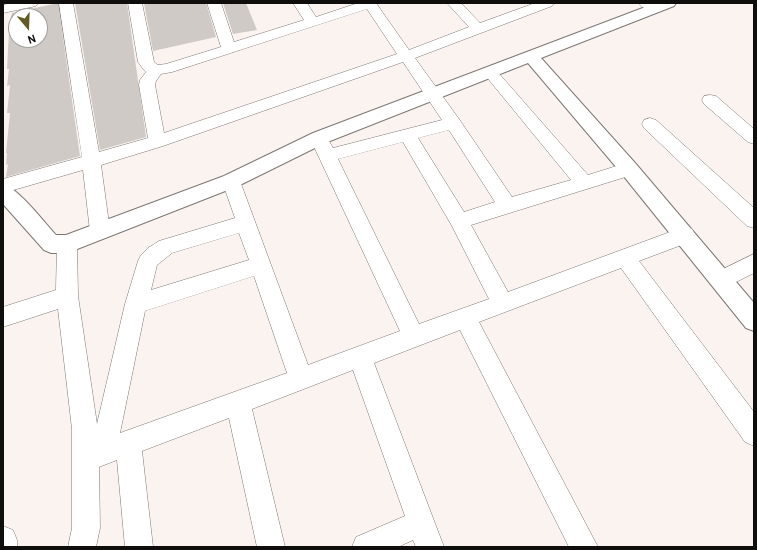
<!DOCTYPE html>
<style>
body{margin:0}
#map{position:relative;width:757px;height:550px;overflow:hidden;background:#faf3f0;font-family:Overpass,sans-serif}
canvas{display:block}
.frame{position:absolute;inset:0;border:4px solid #100e0d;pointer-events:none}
.north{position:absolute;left:8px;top:8px;width:40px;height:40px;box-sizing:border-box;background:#fff;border:1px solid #9f9f9e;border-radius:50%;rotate:161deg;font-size:11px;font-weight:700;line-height:16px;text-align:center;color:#100e0d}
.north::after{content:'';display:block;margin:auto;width:14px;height:18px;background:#635a26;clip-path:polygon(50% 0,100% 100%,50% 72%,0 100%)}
</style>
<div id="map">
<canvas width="757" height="550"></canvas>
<div class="frame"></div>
<div class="north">N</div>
</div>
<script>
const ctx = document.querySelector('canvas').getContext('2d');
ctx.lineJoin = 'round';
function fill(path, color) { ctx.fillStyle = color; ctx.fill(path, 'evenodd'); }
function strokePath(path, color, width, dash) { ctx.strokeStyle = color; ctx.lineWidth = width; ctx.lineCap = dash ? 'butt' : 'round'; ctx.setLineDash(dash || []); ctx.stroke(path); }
const building = new Path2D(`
 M58,3L80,156L6,177L8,164L6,165L7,153H6L10,113H7L10,85L7,86L9,69H7L9,31H8L12,13ZM16,16H40V40H16Z
 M75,3H127L146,137L100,150Z
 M144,3H206L216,37L153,51Z
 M223,3H246L257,30L233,34Z`);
const street = new Path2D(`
 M12,3H38L36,6L3,13V5Z
 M59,3H73L99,152L148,138L139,85L140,80L146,72L144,70L138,62L128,3H142L154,62L158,65L166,64L221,47L207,3H221L234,42L304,20L293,3H307L316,17L358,3H376L409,50L469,27L447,3H461L480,23L535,3H554L552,6L415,58L459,119L512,197L571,180L485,75L482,72L485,69L490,67L495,69L588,175L629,162L635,164L638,169L635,174L471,225L508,292L678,229L685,227L692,229L695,235L692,241L639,261L754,412V446L745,442L621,268L479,322L598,547H569L460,330L374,363L444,547H416L413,540L398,547H352L356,537L405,516L353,370L252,409L285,547H257L229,418L142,451L153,547H125L117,460L99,467L100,528L96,547H68L72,528V429L58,309L3,327V307L56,290L57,244L60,238L67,236L74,238L77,244L78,296L97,424L125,304L138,261L141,255L148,248L159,241L235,218L222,181L224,176L231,174L238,176L240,181L308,365L400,331L310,138L313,134L319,132L325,134L333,148L442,120L403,62L163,146L101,165L110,231L107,237L100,239L93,237L90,231L83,170L3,193V179L82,157ZM367,9L397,54L164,133L155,85L156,81L161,74L172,72ZM449,130L495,202L464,212L418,138ZM403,142L452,226L489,299L419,324L338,159ZM239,233L249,260L151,290L157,265L172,253ZM254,276L287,373L120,433L145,311Z
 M638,3H656L663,8L661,11C653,13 643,9 638,3Z
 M710,95L716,96L754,129V144L748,142L704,104L702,100L704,96Z
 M650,118L656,120L754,208V228L747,226L644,128L642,124L644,120Z
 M754,254V273L722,289L715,287L711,280L715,273Z
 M3,526L13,530L17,540V547H3Z`);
const secondary = new Path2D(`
 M656,3H676L674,6L541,58L636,164L754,303V331L746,328L622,174L528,63L325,143L238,186L67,253H51L44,250L3,204V184C20,190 43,221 56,235H66L224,176L313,133Z`);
fill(building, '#d0cac7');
strokePath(street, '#7d7774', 1);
strokePath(secondary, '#7d7774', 2);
fill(street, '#fff');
fill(secondary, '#fff');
</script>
